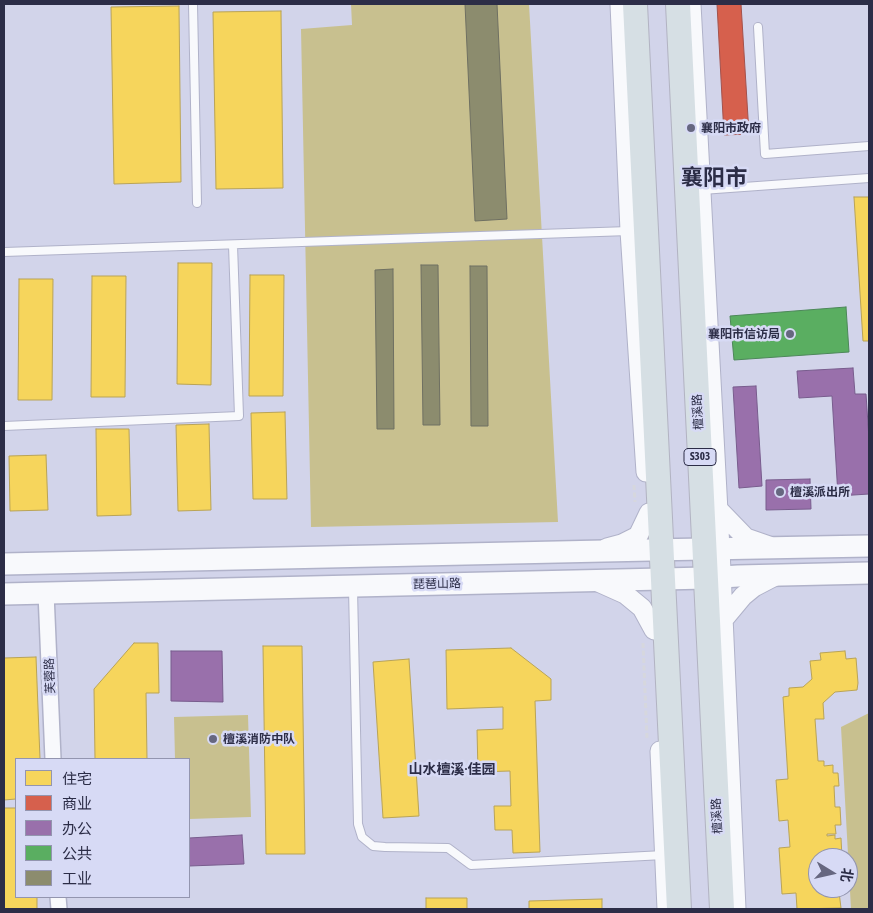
<!DOCTYPE html>
<meta charset="utf-8">
<style>
body{margin:0}
#map{position:relative;width:873px;height:913px;overflow:hidden;background:#d2d4ea;font-family:"Asap Condensed","Noto Sans SC",sans-serif}
canvas{display:block}
.frame{position:absolute;inset:0;border:5px solid #2c2d47;pointer-events:none}
.legend{position:absolute;left:15px;top:758px;width:175px;height:140px;box-sizing:border-box;background:#d7daf5;border:1px solid #9395af;margin:0;padding:6px 9px;list-style:none;font-size:15px;color:#2c2d47}
.legend li{display:flex;align-items:center;gap:10px;height:25px}
.legend b{width:25px;border:1px solid #9395af}
.north{position:absolute;left:808px;top:848px;width:50px;height:50px;box-sizing:border-box;background:#d7daf5;border:1px solid #9395af;border-radius:50%;rotate:99deg;font-size:14px;font-weight:700;line-height:20px;text-align:center;color:#2c2d47}
.north::after{content:'';display:block;margin:auto;width:18px;height:22px;background:#666780;clip-path:polygon(50% 0,100% 100%,50% 72%,0 100%)}
</style>
<div id="map">
<canvas width="873" height="913"></canvas>
<div class="frame"></div>
<ul class="legend">
<li><b style="height:14px;background:#f6d55c"></b>住宅</li>
<li><b style="height:14px;background:#d6604d"></b>商业</li>
<li><b style="height:14px;background:#9970ab"></b>办公</li>
<li><b style="height:14px;background:#5aae61"></b>公共</li>
<li><b style="height:14px;background:#8c8c6e"></b>工业</li>
</ul>
<div class="north">北</div>
</div>
<script>
const ctx = document.querySelector('canvas').getContext('2d');
ctx.lineJoin = 'round';
function fill(path, color) { ctx.fillStyle = color; ctx.fill(path, 'evenodd'); }
const shape = rows => new Path2D(rows.map(r => 'M' + r).join(''));
function trace(path, color, width, dash) { ctx.strokeStyle = color; ctx.lineWidth = width; ctx.lineCap = dash ? 'butt' : 'round'; ctx.setLineDash(dash || []); ctx.stroke(path); }
function drawText(font, color, halo, rows, align = 'center') {
  ctx.font = font + ' "Asap Condensed","Noto Sans SC",sans-serif'; ctx.lineWidth = 5; ctx.setLineDash([]); ctx.textBaseline = 'middle'; ctx.strokeStyle = halo; ctx.fillStyle = color; for (const [text, x, y, turn = 0] of rows) {
    ctx.save(); ctx.translate(x, y); ctx.rotate((+turn || 0) * Math.PI / 180); ctx.textAlign = isNaN(turn) ? turn : align; if (halo) ctx.strokeText(text, 0, 0); ctx.fillText(text, 0, 0); ctx.restore();
  }
}
fill(shape([
 [351,4,529,4,558,522,311,527,301,29,352,25],
 [869,713,869,909,851,909,841,727],
 [248,715,251,817,189,819,189,759,175,759,174,717]
]), '#c8c08f');
const homes = shape([
 [179,6,181,182,114,184,111,7,179,6],
 [281,11,283,188,216,189,213,12,281,11],
 [854,197,869,197,869,341,863,341,854,197],
 [178,263,212,263,211,385,177,384,178,263],
 [250,275,284,275,283,396,249,396,250,275],
 [92,276,126,276,125,397,91,397,92,276],
 [19,279,53,279,52,400,18,400,19,279],
 [285,412,287,499,253,499,251,413,285,412],
 [209,424,211,510,178,511,176,425,209,424],
 [96,429,129,429,131,515,97,516,96,429],
 [46,455,48,510,10,511,9,456,46,455],
 [134,643,158,643,159,693,146,693,147,759,95,759,94,689,134,643],
 [263,646,302,646,305,854,266,854,263,646],
 [511,648,551,679,551,700,535,701,540,852,513,853,512,830,495,830,494,806,511,806,510,771,478,772,477,730,503,729,503,707,447,709,446,650,511,648],
 [845,651,846,659,856,658,858,683,857,690,835,692,823,703,824,719,815,719,818,761,824,761,824,766,833,765,833,773,838,773,839,786,834,786,835,807,840,807,841,825,835,825,836,834,827,834,827,836,835,835,835,839,841,838,842,858,818,858,818,888,844,888,844,892,839,892,841,908,797,909,796,893,782,894,779,848,790,847,788,820,779,821,776,780,788,779,783,697,789,696,789,688,803,687,812,679,810,661,821,660,820,653,845,651],
 [36,657,40,759,16,759,16,799,4,800,4,658,36,657],
 [409,659,419,816,383,818,373,662,409,659],
 [4,808,16,808,16,897,37,897,37,909,4,909,4,808],
 [426,898,467,898,467,909,426,909,426,898],
 [602,899,602,909,529,909,529,901,602,899]
]);
fill(homes, '#f6d55c');
trace(homes, '#b9a356', 1);
const shops = shape([
 [717,4,741,4,749,134,724,135,717,4]
]);
fill(shops, '#d6604d');
trace(shops, '#a3514b', 1);
const offices = shape([
 [853,368,855,394,866,394,869,439,869,494,838,496,832,396,799,398,797,371,853,368],
 [756,386,762,486,739,488,733,387,756,386],
 [810,479,811,509,766,510,766,480,810,479],
 [171,651,222,651,223,702,171,701,171,651],
 [242,835,244,864,189,866,189,838,242,835]
]);
fill(offices, '#9970ab');
trace(offices, '#785c8d', 1);
const public = shape([
 [846,307,849,352,734,360,730,316,846,307]
]);
fill(public, '#5aae61');
trace(public, '#4c8759', 1);
const industry = shape([
 [465,4,497,4,507,219,475,221,465,4],
 [421,265,438,265,440,425,423,425,421,265],
 [470,266,487,266,488,426,471,426,470,266],
 [393,269,394,429,377,429,375,270,393,269]
]);
fill(industry, '#8c8c6e');
trace(industry, '#6f7062', 1);
const service = shape([
 [193,4,197,203],
 [758,27,765,154,869,146],
 [702,190,869,178],
 [4,252,629,231],
 [4,426,239,416,233,245],
 [353,588,358,824,362,837,373,846,385,847,448,848,471,865,664,855]
]);
const minor = shape([
 [46,593,53,759],
 [58,897,59,909]
]);
const tertiary = shape([
 [620,4,630,231,646,472],
 [691,4,720,549,736,909],
 [717,508,746,538,769,546],
 [607,548,622,544,638,536,649,513],
 [596,581,625,594,642,608,654,630],
 [723,620,743,596,754,587,777,575],
 [660,751,667,909]
]);
const secondary = shape([
 [4,564,650,550,869,546],
 [4,594,706,578,738,576,869,573]
]);
const primary = shape([
 [635,4,679,909],
 [678,4,722,909]
]);
trace(service, '#b0b2c9', 10);
trace(minor, '#b0b2c9', 18);
trace(tertiary, '#b0b2c9', 21);
trace(secondary, '#b0b2c9', 24);
trace(primary, '#b2b3c2', 26);
trace(shape([
 [634,485,635,502],
 [643,643,647,739]
]), '#d6d7de', 3, [5, 2.5]);
trace(service, '#f8f9fc', 8);
trace(minor, '#f8f9fc', 15);
trace(tertiary, '#f8f9fc', 19);
trace(secondary, '#f8f9fc', 21);
trace(primary, '#d6dfe4', 24);
for (const [x, y, r, color] of [
 [691,128,5,"#666780"],
 [790,334,5,"#666780"],
 [780,492,5,"#666780"],
 [213,739,5,"#666780"]
]) { const dot = new Path2D(); dot.arc(x, y, r, 0, 2 * Math.PI); ctx.fillStyle = color; ctx.fill(dot); trace(dot, '#d7daf5', 2); }
for (const [x, y, w] of [
 [700,457,32]
]) { const box = new Path2D(); box.roundRect(x - w / 2, y - 8.5, w, 17, 4); ctx.fillStyle = '#d7daf5'; ctx.fill(box); trace(box, '#2c2d47', 1); }
drawText('bold 11px', '#2c2d47', null, [
 ["S303",700,457]
]);
drawText('bold 12px', '#2c2d47', '#d7daf5', [
 ["襄阳市政府",701,128],
 ["襄阳市信访局",780,334,"right"],
 ["檀溪派出所",790,492],
 ["檀溪消防中队",223,739]
], 'left');
drawText('12px', '#2c2d47', '#d7daf5', [
 ["檀溪路",698,412,-93],
 ["琵琶山路",437,584,-1],
 ["芙蓉路",50,676,-92],
 ["檀溪路",717,816,-93]
]);
drawText('bold 14px', '#2c2d47', '#d7daf5', [
 ["山水檀溪·佳园",452,770]
]);
drawText('bold 22px', '#2c2d47', '#d7daf5', [
 ["襄阳市",714,178]
]);
</script>
